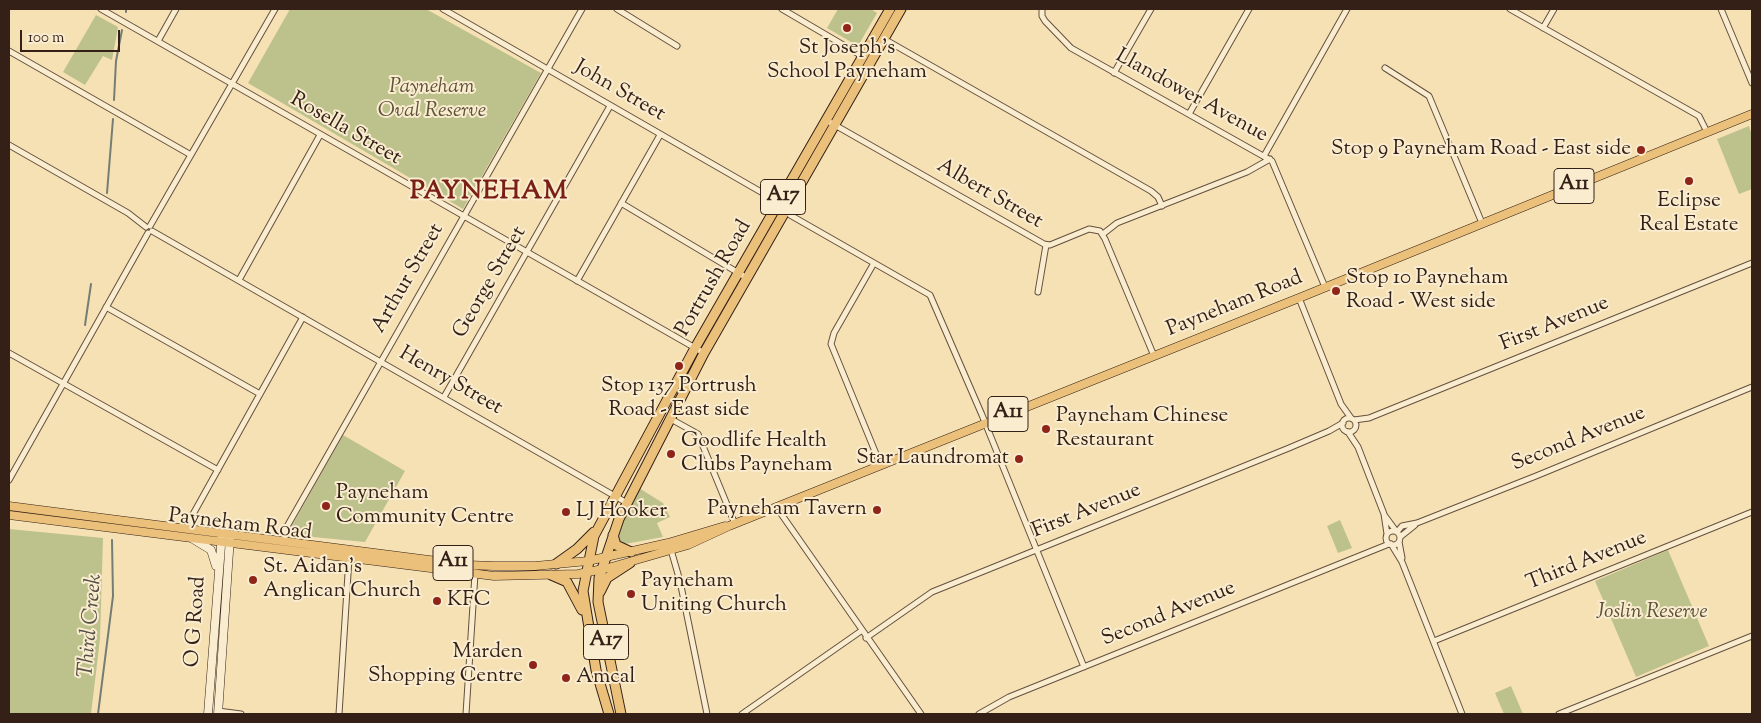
<!DOCTYPE html>
<style>
body{margin:0}
#map{position:relative;width:1761px;height:723px;overflow:hidden;background:#f6e1b5;font-family:"Sorts Mill Goudy",serif}
canvas{display:block}
.frame{position:absolute;inset:0;border:10px solid #342017;pointer-events:none}
.scale{position:absolute;left:20px;top:30px;width:100px;height:22px;box-sizing:border-box;border:2px solid #342017;border-top:0;padding-left:6px;font-size:15px;line-height:18px;white-space:nowrap;color:#342017;-webkit-text-stroke:4px #f9eccf;paint-order:stroke}
</style>
<div id="map">
<canvas width="1761" height="723"></canvas>
<div class="frame"></div>
<div class="scale">100 m</div>
</div>
<script>
const ctx = document.querySelector('canvas').getContext('2d');
ctx.lineJoin = 'round';
function fill(path, color) { ctx.fillStyle = color; ctx.fill(path, 'evenodd'); }
const shape = rows => new Path2D(rows.map(r => 'M' + r).join(''));
function trace(path, color, width, dash) { ctx.strokeStyle = color; ctx.lineWidth = width; ctx.lineCap = dash ? 'butt' : 'round'; ctx.setLineDash(dash || []); ctx.stroke(path); }
function drawText(font, color, halo, rows, align = 'center') {
  ctx.font = font + ' "Sorts Mill Goudy",serif'; ctx.lineWidth = 4; ctx.setLineDash([]); ctx.textBaseline = 'middle'; ctx.strokeStyle = halo; ctx.fillStyle = color; for (const [text, x, y, turn = 0] of rows) {
    ctx.save(); ctx.translate(x, y); ctx.rotate((+turn || 0) * Math.PI / 180); ctx.textAlign = isNaN(turn) ? turn : align; if (halo) ctx.strokeText(text, 0, 0); ctx.fillText(text, 0, 0); ctx.restore();
  }
}
fill(shape([
 [290,9,426,9,541,73,463,209,248,83],
 [838,9,871,9,877,13,858,46,827,28],
 [96,15,118,27,112,60,103,56,85,85,63,72],
 [1749,126,1752,135,1752,189,1739,194,1717,139],
 [343,435,405,471,365,542,292,535,290,529],
 [639,488,663,503,670,517,657,523,663,537,625,544,618,541,617,536],
 [1340,520,1352,548,1338,553,1327,526],
 [9,529,103,538,100,639,91,714,9,714],
 [1668,550,1709,646,1636,677,1595,581],
 [1511,686,1523,714,1504,714,1495,693]
]), '#bdc28d');
trace(shape([
 [126,12,126,9],
 [114,100,116,61,122,30],
 [107,193,113,119],
 [85,325,91,284],
 [98,714,113,596,112,540]
]), '#747e75', 2);
const street = shape([
 [101,9,704,353],
 [443,9,775,200,790,215,930,295,982,415,1084,667],
 [617,9,677,46],
 [782,9,862,56],
 [1042,9,1042,16,1045,21,1071,48,1272,161,1325,287],
 [1510,9,1699,116,1707,132],
 [1721,9,1752,83],
 [1543,28,1554,9],
 [884,39,1151,191,1158,197,1162,206],
 [158,41,176,9],
 [9,51,191,155],
 [1385,68,1429,96,1482,223],
 [1114,73,1151,9],
 [1189,114,1249,9],
 [826,120,1044,244,1050,245,1089,229,1100,231,1105,239,1154,356],
 [9,145,128,213,146,227],
 [1264,156,1347,9],
 [621,203,747,278],
 [150,226,275,9],
 [152,231,627,503],
 [1103,234,1117,223,1247,172,1270,159],
 [874,263,834,333,831,344,881,466],
 [239,280,320,135],
 [577,281,660,135],
 [1038,292,1046,245],
 [1299,298,1341,404,1351,418],
 [106,307,260,394],
 [9,353,218,470],
 [444,397,610,106],
 [669,418,698,434,735,524],
 '1342 425a7 7 0 1 1 14 0a7 7 0 1 1-14 0Z',
 [1354,420,1369,418,1752,263],
 [1348,432,1358,447,1384,514,1387,534],
 [9,480,148,233],
 [777,508,921,714],
 [1385,516,1396,531],
 [190,528,192,516,303,317],
 '1386 538a7 7 0 1 1 14 0a7 7 0 1 1-14 0Z',
 [1397,532,1402,526,1417,523,1536,476,1752,387],
 [1400,537,1415,525],
 [285,541,285,530,582,9],
 [1399,542,1402,558],
 [1391,544,1402,562,1462,714],
 [671,550,680,581,707,714],
 [866,638,932,592,1289,448,1329,431,1343,423],
 [1434,641,1752,512],
 [218,711,241,714],
 [339,714,349,558],
 [466,714,475,574],
 [742,714,861,631],
 [979,714,1009,697,1389,544],
 [1559,714,1752,636]
]);
const secondary = shape([
 [193,539,211,550,216,566],
 [208,714,222,533],
 [218,714,230,537]
]);
const primary = shape([
 [9,506,468,565,494,566,535,566,588,561,668,543,725,526],
 [9,515,494,576,578,574,608,568,688,545,729,526,1299,298,1752,114]
]);
const highway = shape([
 [613,535,616,545,631,552],
 [556,564,577,549,594,532],
 [551,575,567,582,582,610],
 [600,592,607,578,630,563],
 [609,714,596,670,583,591,594,536,695,348,890,9],
 [621,714,598,602,599,578,619,519,704,353,901,9]
]);
trace(street, '#64503e', 7);
trace(secondary, '#342017', 9);
trace(primary, '#342017', 9);
trace(highway, '#342017', 11);
trace(street, '#f9eccf', 5);
trace(secondary, '#f9eccf', 8);
trace(primary, '#ebc07a', 8);
trace(highway, '#ebc07a', 9);
for (const [x, y, r, color] of [
 [847,28,5,"#8f2418"],
 [1641,150,5,"#8f2418"],
 [1689,181,5,"#8f2418"],
 [1336,291,5,"#8f2418"],
 [679,366,5,"#8f2418"],
 [1046,429,5,"#8f2418"],
 [671,454,5,"#8f2418"],
 [1019,459,5,"#8f2418"],
 [326,506,5,"#8f2418"],
 [877,510,5,"#8f2418"],
 [566,512,5,"#8f2418"],
 [253,580,5,"#8f2418"],
 [631,594,5,"#8f2418"],
 [437,601,5,"#8f2418"],
 [533,665,5,"#8f2418"],
 [566,678,5,"#8f2418"]
]) { const dot = new Path2D(); dot.arc(x, y, r, 0, 2 * Math.PI); ctx.fillStyle = color; ctx.fill(dot); trace(dot, '#f9eccf', 2); }
for (const [x, y, w] of [
 [1574,186,40],
 [783,197,45],
 [1008,414,40],
 [453,563,40],
 [606,642,45]
]) { const box = new Path2D(); box.roundRect(x - w / 2, y - 17.5, w, 35, 4); ctx.fillStyle = '#f9eccf'; ctx.fill(box); trace(box, '#342017', 1); }
drawText('bold 20px', '#342017', null, [
 ["A11",1574,186],
 ["A17",783,197],
 ["A11",1008,414],
 ["A11",453,563],
 ["A17",606,642]
]);
drawText('21px', '#342017', '#f9eccf', [
 ["St Joseph's",847,49,"center"],
 ["School Payneham",847,73,"center"],
 ["Stop 9 Payneham Road - East side",1631,150,"right"],
 ["Eclipse",1689,202,"center"],
 ["Real Estate",1689,226,"center"],
 ["Stop 10 Payneham",1346,279],
 ["Road - West side",1346,303],
 ["Stop 137 Portrush",679,387,"center"],
 ["Road - East side",679,411,"center"],
 ["Payneham Chinese",1056,417],
 ["Restaurant",1056,441],
 ["Goodlife Health",681,442],
 ["Clubs Payneham",681,466],
 ["Star Laundromat",1009,459,"right"],
 ["Payneham",336,494],
 ["Community Centre",336,518],
 ["Payneham Tavern",867,510,"right"],
 ["LJ Hooker",576,512],
 ["St. Aidan's",263,568],
 ["Anglican Church",263,592],
 ["Payneham",641,582],
 ["Uniting Church",641,606],
 ["KFC",447,601],
 ["Marden",523,653,"right"],
 ["Shopping Centre",523,677,"right"],
 ["Amcal",576,678]
], 'left');
drawText('italic 21px', '#5d513a', '#f9eccf', [
 ["Payneham",432,88],
 ["Oval Reserve",432,112],
 ["Joslin Reserve",1652,613]
]);
drawText('21px', '#342017', '#f9eccf', [
 ["John Street",619,92,30],
 ["Llandower Avenue",1191,97,29],
 ["Rosella Street",345,130,30],
 ["Albert Street",989,195,30],
 ["Arthur Street",409,279,-60],
 ["Portrush Road",715,279,-60],
 ["George Street",491,283,-60],
 ["Payneham Road",1235,305,-22],
 ["First Avenue",1555,325,-22],
 ["Henry Street",450,382,30],
 ["Second Avenue",1579,440,-22],
 ["First Avenue",1087,512,-22],
 ["Payneham Road",240,526,7],
 ["Third Avenue",1587,562,-22],
 ["Second Avenue",1169,615,-22],
 ["O G Road",197,622,-86]
]);
drawText('italic 22px', '#544f46', '#f9eccf', [
 ["Third Creek",92,626,-85]
]);
ctx.letterSpacing = '1px';
drawText('bold 26px', '#7a1f14', '#f9eccf', [
 ["PAYNEHAM",489,194]
]);
ctx.letterSpacing = '0px';
</script>
